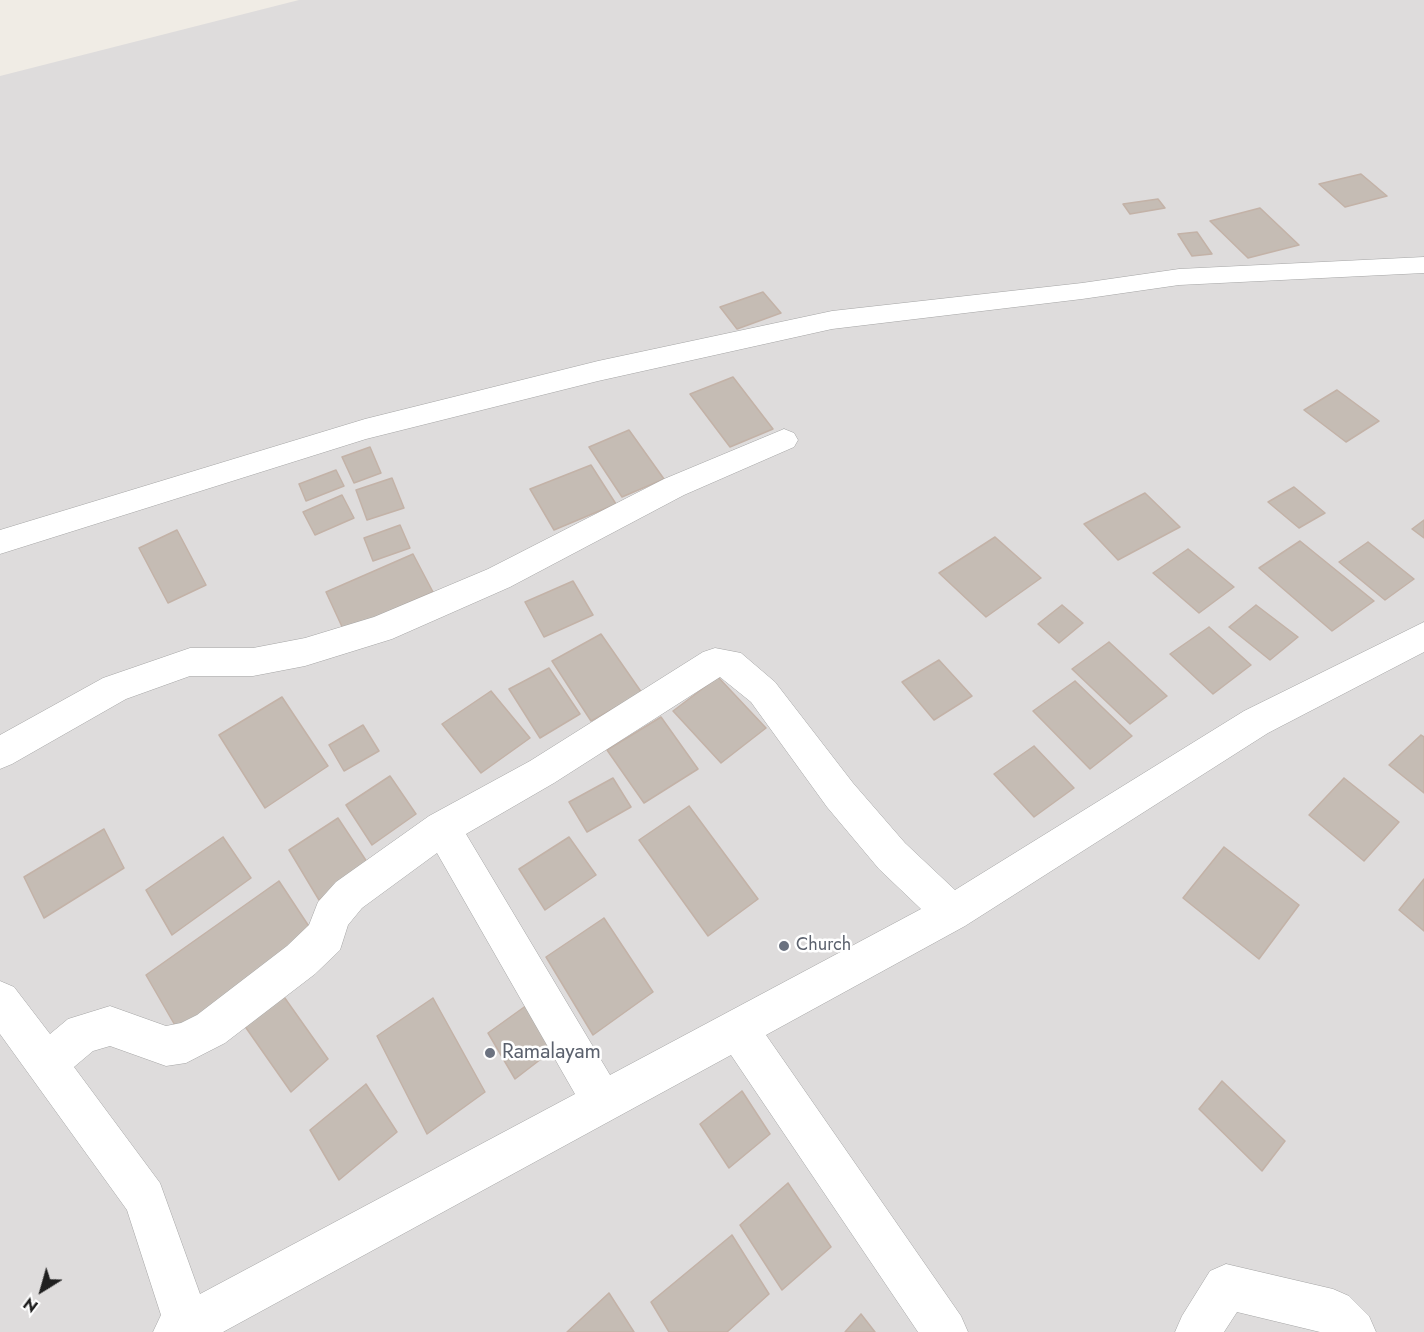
<!DOCTYPE html>
<style>
body{margin:0}
#map{position:relative;width:1424px;height:1332px;overflow:hidden;background:#f0ece5;font-family:Jost,sans-serif}
canvas{display:block}
.north{position:absolute;left:12px;top:1260px;width:60px;height:60px;-webkit-text-stroke:4px #fff;paint-order:stroke;rotate:217deg;font-size:16px;font-weight:700;line-height:24px;text-align:center;color:#1f1f1f}
.north::after{content:'';display:block;margin:auto;width:21px;height:27px;background:#1f1f1f;clip-path:polygon(50% 0,100% 100%,50% 72%,0 100%)}
</style>
<div id="map">
<canvas width="1424" height="1332"></canvas>
<div class="north">N</div>
</div>
<script>
const ctx = document.querySelector('canvas').getContext('2d');
ctx.lineJoin = 'round';
function fill(path, color) { ctx.fillStyle = color; ctx.fill(path, 'evenodd'); }
const shape = rows => new Path2D(rows.map(r => 'M' + r).join(''));
function trace(path, color, width, dash) { ctx.strokeStyle = color; ctx.lineWidth = width; ctx.lineCap = dash ? 'butt' : 'round'; ctx.setLineDash(dash || []); ctx.stroke(path); }
function drawText(font, color, halo, rows, align = 'center') {
  ctx.font = font + ' Jost,sans-serif'; ctx.lineWidth = 5; ctx.setLineDash([]); ctx.textBaseline = 'middle'; ctx.strokeStyle = halo; ctx.fillStyle = color; for (const [text, x, y, turn = 0] of rows) {
    ctx.save(); ctx.translate(x, y); ctx.rotate((+turn || 0) * Math.PI / 180); ctx.textAlign = isNaN(turn) ? turn : align; if (halo) ctx.strokeText(text, 0, 0); ctx.fillText(text, 0, 0); ctx.restore();
  }
}
fill(shape([
 [299,0,1424,0,1424,1332,0,1332,0,76]
]), '#dedcdc');
const building = shape([
 [1361,174,1387,196,1345,207,1319,184,1361,174],
 [1158,199,1165,208,1130,214,1123,204,1158,199],
 [1260,208,1299,245,1248,258,1210,221,1260,208],
 [1197,232,1212,254,1192,256,1178,234,1197,232],
 [763,292,781,313,737,329,720,307,763,292],
 [733,377,773,429,730,447,690,394,733,377],
 [1337,390,1379,421,1346,442,1304,410,1337,390],
 [629,430,664,479,622,497,589,447,629,430],
 [370,447,381,473,354,483,342,457,370,447],
 [591,465,616,504,554,530,530,489,591,465],
 [336,470,344,486,306,501,299,484,336,470],
 [392,478,404,508,367,520,356,490,392,478],
 [1294,487,1325,513,1299,528,1268,502,1294,487],
 [1145,493,1180,527,1118,560,1084,524,1145,493],
 [342,495,354,518,315,535,303,512,342,495],
 [1424,520,1424,538,1412,529,1424,520],
 [400,525,410,548,373,561,364,538,400,525],
 [177,530,206,585,168,603,139,548,177,530],
 [995,537,1041,578,986,617,939,573,995,537],
 [1300,541,1374,601,1332,631,1259,568,1300,541],
 [1368,542,1414,579,1385,600,1339,562,1368,542],
 [1188,549,1234,587,1199,613,1153,573,1188,549],
 [413,554,433,592,344,631,326,592,413,554],
 [573,581,593,615,544,637,525,602,573,581],
 [1062,605,1083,623,1059,643,1038,624,1062,605],
 [1256,605,1298,637,1270,660,1229,627,1256,605],
 [1209,627,1251,665,1213,694,1170,654,1209,627],
 [601,634,642,693,591,721,552,661,601,634],
 [1109,642,1167,696,1130,724,1072,669,1109,642],
 [939,660,972,696,934,720,902,682,939,660],
 [549,668,580,714,540,738,509,689,549,668],
 [718,677,766,728,721,763,673,711,718,677],
 [1075,681,1132,736,1090,769,1033,711,1075,681],
 [491,691,530,738,481,773,442,724,491,691],
 [282,697,328,766,265,808,219,735,282,697],
 [661,717,698,769,644,803,607,750,661,717],
 [363,725,379,751,344,771,329,745,363,725],
 [1421,735,1424,737,1424,793,1389,765,1421,735],
 [1034,746,1074,788,1034,817,994,774,1034,746],
 [390,776,416,814,372,845,346,805,390,776],
 [613,778,631,807,587,832,569,802,613,778],
 [1344,778,1399,822,1364,861,1309,815,1344,778],
 [689,806,758,899,708,936,639,840,689,806],
 [338,818,369,865,319,900,289,850,338,818],
 [104,829,124,868,44,918,24,877,104,829],
 [223,837,251,878,172,935,146,890,223,837],
 [569,837,596,875,545,910,519,869,569,837],
 [1224,847,1299,905,1259,959,1183,898,1224,847],
 [1424,879,1424,931,1399,910,1424,879],
 [279,881,314,934,180,1034,146,975,279,881],
 [604,918,653,992,593,1035,546,957,604,918],
 [282,994,328,1059,291,1092,244,1025,282,994],
 [433,998,485,1092,427,1134,377,1036,433,998],
 [527,1005,554,1049,515,1079,488,1033,527,1005],
 [1222,1081,1285,1141,1262,1171,1199,1109,1222,1081],
 [366,1084,397,1132,339,1180,310,1130,366,1084],
 [742,1091,770,1134,729,1168,700,1124,742,1091],
 [788,1183,831,1247,782,1290,740,1225,788,1183],
 [732,1235,769,1294,727,1332,669,1332,651,1302,732,1235],
 [609,1293,634,1332,567,1332,609,1293],
 [861,1314,875,1332,845,1332,861,1314]
]);
fill(building, '#c5bcb4');
trace(building, '#c3b2a7', 1.5);
const minor = shape([
 [1424,257,1424,273,1179,285,1082,299,832,329,598,381,366,439,0,554,0,530,365,419,598,361,832,311,1082,283,1179,269,1424,257],
 [784,429,794,433,798,440,794,447,684,495,510,587,392,639,305,666,253,676,190,676,126,699,12,764,0,769,0,735,103,678,190,648,253,648,305,638,374,617,488,569,664,479,784,429],
 [1424,622,1424,652,1268,733,965,926,766,1035,961,1316,968,1332,918,1332,731,1055,223,1332,153,1332,161,1315,127,1210,0,1034,0,981,14,987,50,1034,68,1019,110,1006,166,1026,181,1023,197,1015,287,946,309,925,318,902,336,882,429,816,530,761,703,652,715,648,741,653,775,682,853,783,905,843,955,890,1244,711,1424,622],
 [720,677,751,702,827,807,879,869,921,909,610,1075,466,834,554,783,720,677],
 [437,853,575,1094,200,1294,160,1183,74,1067,93,1051,110,1046,166,1066,186,1063,225,1043,315,974,340,950,348,925,362,908,437,853],
 [1226,1264,1333,1289,1349,1296,1369,1316,1376,1332,1320,1332,1237,1312,1224,1332,1175,1332,1182,1316,1210,1271,1226,1264]
]);
trace(minor, '#a6a6a6', 1);
fill(minor, '#fff');
for (const [x, y, r, color] of [
 [784,946,6,"#6b7280"],
 [490,1053,6,"#6b7280"]
]) { const dot = new Path2D(); dot.arc(x, y, r, 0, 2 * Math.PI); ctx.fillStyle = color; ctx.fill(dot); trace(dot, '#fff', 2); }
drawText('18px', '#5b616d', '#fff', [
 ["Church",796,946]
], 'left');
drawText('21px', '#5b616d', '#fff', [
 ["Ramalayam",502,1053]
], 'left');
</script>
